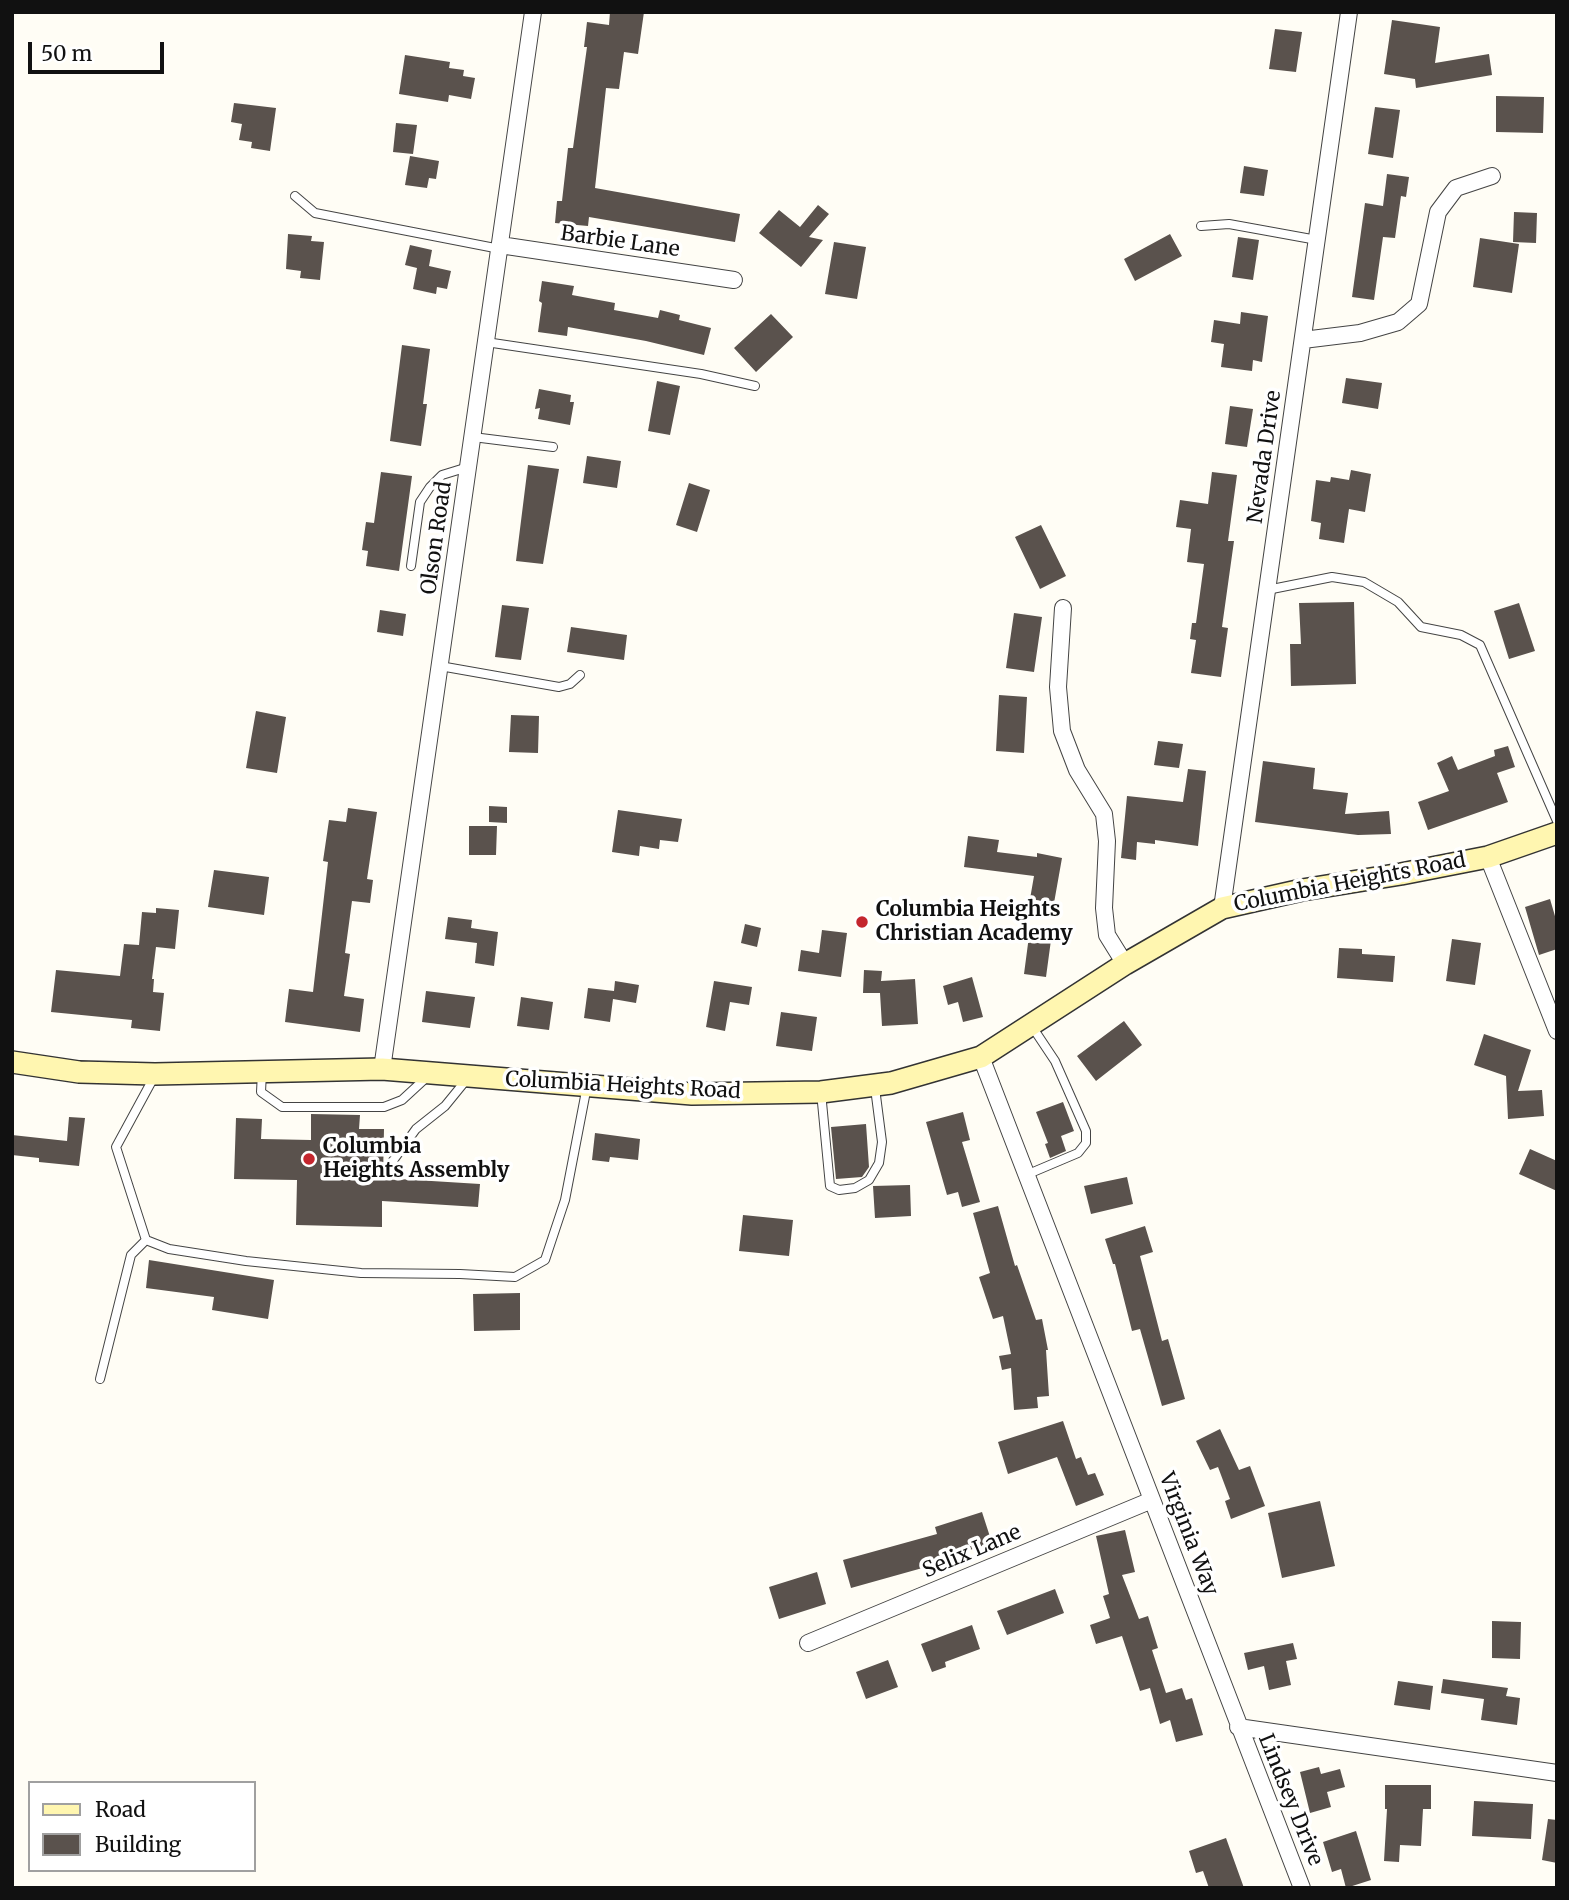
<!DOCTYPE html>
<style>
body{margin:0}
#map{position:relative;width:1569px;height:1900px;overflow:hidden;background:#fffdf5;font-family:Merriweather,serif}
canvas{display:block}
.frame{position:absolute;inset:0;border:14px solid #111;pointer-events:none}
.legend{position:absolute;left:28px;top:1781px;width:228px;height:91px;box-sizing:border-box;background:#fff;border:2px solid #a0a0a0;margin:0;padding:9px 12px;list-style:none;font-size:21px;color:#111}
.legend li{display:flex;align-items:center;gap:14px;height:35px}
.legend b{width:35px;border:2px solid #a0a0a0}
.scale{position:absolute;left:28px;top:42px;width:136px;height:32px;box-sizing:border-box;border:4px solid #111;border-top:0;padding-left:9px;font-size:21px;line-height:24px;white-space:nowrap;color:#111;-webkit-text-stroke:5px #fff;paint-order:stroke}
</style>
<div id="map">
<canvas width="1569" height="1900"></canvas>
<div class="frame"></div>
<ul class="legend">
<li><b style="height:9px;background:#fff6b0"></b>Road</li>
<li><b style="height:19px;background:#5a524d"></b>Building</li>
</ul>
<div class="scale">50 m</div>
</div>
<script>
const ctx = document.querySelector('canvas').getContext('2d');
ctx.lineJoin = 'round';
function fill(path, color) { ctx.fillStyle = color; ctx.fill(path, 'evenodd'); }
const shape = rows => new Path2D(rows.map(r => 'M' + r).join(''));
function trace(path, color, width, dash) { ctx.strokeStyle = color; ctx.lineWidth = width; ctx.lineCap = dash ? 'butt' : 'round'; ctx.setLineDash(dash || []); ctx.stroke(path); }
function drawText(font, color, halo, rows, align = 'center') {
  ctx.font = font + ' Merriweather,serif'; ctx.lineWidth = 7; ctx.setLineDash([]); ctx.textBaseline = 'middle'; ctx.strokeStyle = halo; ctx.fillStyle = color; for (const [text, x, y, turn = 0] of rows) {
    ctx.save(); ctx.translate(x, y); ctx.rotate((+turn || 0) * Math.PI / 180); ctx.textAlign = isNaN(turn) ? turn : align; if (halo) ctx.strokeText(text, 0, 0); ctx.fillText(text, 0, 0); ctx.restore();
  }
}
fill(shape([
 [610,12,644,12,638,54,624,52,619,89,606,88,595,188,740,214,735,242,589,217,588,226,555,223,557,201,562,201,568,148,573,148,587,47,584,47,587,22,609,25],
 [1392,20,1440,27,1435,63,1489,54,1492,75,1416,88,1415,79,1384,74],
 [1275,29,1302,32,1296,72,1269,69],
 [405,55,450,62,449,68,464,70,463,76,475,78,471,99,449,95,448,102,399,94],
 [1496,96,1544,97,1543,133,1496,132],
 [234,103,276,108,270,151,251,148,252,142,239,140,242,124,231,122],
 [1375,107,1400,110,1393,158,1368,154],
 [396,123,417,125,413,154,393,152],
 [410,156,439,161,436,179,429,178,427,188,405,185],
 [1244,166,1268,170,1264,196,1240,193],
 [1387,174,1409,177,1406,197,1401,196,1395,238,1383,237,1374,300,1352,297,1365,203,1383,206],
 [818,205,829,214,809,237,823,240,801,267,759,233,779,210,800,227],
 [1514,212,1537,213,1536,243,1513,242],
 [288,234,312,236,311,241,324,242,320,280,300,278,301,271,286,269],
 [1170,234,1182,256,1135,281,1124,259],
 [1238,237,1259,240,1253,280,1232,277],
 [1480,238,1519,244,1512,293,1473,287],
 [834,242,866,247,857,299,825,294],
 [410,245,432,250,429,266,451,271,447,289,437,287,436,294,413,289,417,268,405,265],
 [542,281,574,286,572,295,615,303,614,310,658,318,660,310,680,315,679,320,711,328,704,355,646,341,568,327,567,336,538,332,542,303,539,301],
 [1241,312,1268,316,1262,362,1253,360,1252,371,1221,367,1224,344,1211,342,1214,320,1240,324],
 [771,314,793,337,756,372,734,348],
 [402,345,430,349,423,404,427,404,421,446,390,441],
 [1346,378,1382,383,1378,409,1342,403],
 [657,381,680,386,670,435,648,431],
 [539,389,571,395,570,402,574,402,570,425,538,419,540,408,535,409],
 [1230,406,1253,409,1247,447,1225,444],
 [587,456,621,461,617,488,583,483],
 [528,465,559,469,543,564,516,561],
 [1351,470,1371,474,1365,512,1349,509,1344,543,1319,539,1321,523,1311,521,1316,480,1330,482,1331,477,1349,480],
 [381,472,412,476,399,571,366,566,368,551,362,550,366,522,374,523],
 [1212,472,1237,475,1228,541,1234,541,1222,627,1228,628,1221,677,1191,673,1196,640,1190,639,1192,623,1196,623,1204,564,1187,562,1191,529,1176,527,1180,500,1208,504],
 [689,483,710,490,697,532,676,525],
 [1041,525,1066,576,1040,589,1015,537],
 [1354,602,1356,684,1291,686,1290,644,1301,644,1299,603],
 [1519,603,1535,651,1509,659,1494,611],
 [502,605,529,608,521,660,495,657],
 [380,610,406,614,403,636,377,632],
 [1014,613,1042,617,1034,672,1006,668],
 [571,627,627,635,624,660,567,652],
 [999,695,1027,697,1024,753,996,751],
 [256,711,286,717,277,773,246,768],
 [511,715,539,716,538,753,509,752],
 [1158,741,1183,744,1179,768,1154,765],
 [1508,746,1515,767,1497,773,1508,802,1428,830,1418,802,1449,791,1437,763,1452,756,1458,770,1495,756,1494,750],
 [1263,761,1315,768,1313,789,1348,793,1345,814,1389,811,1391,834,1358,835,1255,822],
 [1188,769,1206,771,1198,846,1155,840,1155,844,1137,842,1136,860,1121,858,1127,796,1183,802],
 [489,806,507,807,507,823,489,822],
 [348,808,377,812,367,879,373,880,370,903,352,901,345,953,350,954,344,996,364,999,360,1032,285,1022,289,989,313,992,328,862,323,861,329,820,346,822],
 [618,810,682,819,678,842,660,840,659,849,640,846,639,856,612,852],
 [469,826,497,826,496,855,469,855],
 [968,836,999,840,997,852,1037,857,1037,853,1062,858,1054,903,1030,899,1034,876,964,867],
 [214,870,269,877,264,915,208,907],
 [1550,899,1557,923,1557,949,1539,955,1525,907],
 [156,908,179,910,175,949,156,947,152,979,154,979,153,992,164,993,160,1031,131,1028,132,1020,51,1012,56,970,120,976,124,944,139,945,142,912,156,913],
 [448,917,472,920,471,928,498,932,494,966,475,963,477,943,445,939],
 [745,924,761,928,757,947,741,943],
 [822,930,847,933,841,977,798,971,801,950,819,953],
 [1029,936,1051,940,1046,977,1024,974],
 [1452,939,1481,943,1475,985,1446,981],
 [1339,948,1362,949,1362,954,1395,956,1393,982,1337,978],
 [864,970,882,971,881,981,915,979,918,1024,882,1026,880,993,863,993],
 [972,977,983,1017,963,1022,958,1002,948,1005,943,986],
 [615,981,639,985,636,1003,613,999,610,1022,584,1018,588,988,614,991],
 [714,981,752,987,749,1005,730,1002,725,1031,706,1027],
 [426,991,475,997,470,1028,422,1022],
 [521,997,553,1002,549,1030,517,1026],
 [781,1012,817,1017,812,1051,776,1046],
 [1124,1021,1142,1045,1096,1081,1077,1056],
 [1484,1034,1531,1050,1518,1091,1542,1090,1544,1116,1508,1119,1506,1076,1474,1065],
 [1063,1102,1074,1131,1061,1136,1066,1151,1050,1158,1045,1144,1048,1143,1036,1112],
 [963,1112,970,1140,962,1142,980,1202,962,1207,958,1192,947,1195,926,1122],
 [311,1114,360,1115,359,1129,384,1129,383,1178,480,1184,478,1207,382,1201,382,1227,296,1225,297,1180,234,1179,236,1118,262,1119,261,1139,311,1140],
 [69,1117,85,1118,79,1166,39,1162,39,1158,12,1155,12,1135,67,1141],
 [866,1124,869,1167,862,1177,836,1179,831,1127],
 [595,1133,640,1139,638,1160,610,1157,609,1162,592,1160],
 [1530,1149,1557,1161,1557,1191,1519,1174],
 [1127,1177,1133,1204,1091,1214,1084,1186],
 [910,1185,911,1216,875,1218,873,1186],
 [998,1206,1015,1266,1017,1265,1036,1320,1042,1319,1048,1350,1046,1350,1049,1396,1037,1397,1038,1408,1014,1410,1011,1368,1002,1370,999,1356,1011,1354,1003,1316,993,1319,979,1277,990,1273,973,1213],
 [743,1215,793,1220,789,1256,739,1251],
 [1145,1226,1153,1252,1140,1256,1162,1341,1168,1339,1185,1399,1162,1406,1140,1329,1132,1331,1115,1264,1113,1264,1105,1239],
 [149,1260,274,1280,268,1319,212,1310,214,1297,146,1288],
 [520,1293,520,1330,474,1331,473,1294],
 [1063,1421,1076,1459,1081,1457,1088,1475,1095,1473,1104,1495,1076,1506,1057,1457,1008,1474,998,1442],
 [1220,1429,1239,1470,1250,1466,1265,1506,1231,1519,1225,1501,1230,1499,1218,1467,1210,1470,1196,1441],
 [1320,1501,1335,1566,1282,1578,1268,1513],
 [982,1512,992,1543,925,1564,926,1567,851,1588,843,1560,937,1534,935,1527],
 [1125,1530,1135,1572,1122,1575,1139,1619,1148,1616,1158,1648,1152,1650,1166,1693,1182,1688,1186,1700,1192,1698,1203,1735,1176,1742,1170,1720,1160,1724,1150,1688,1140,1691,1122,1636,1096,1644,1090,1625,1110,1618,1103,1596,1109,1594,1096,1536],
 [817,1572,826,1604,779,1619,769,1587],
 [1055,1589,1064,1613,1007,1635,997,1611],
 [1492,1621,1521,1622,1520,1659,1492,1658],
 [972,1625,980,1649,945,1662,946,1667,932,1672,921,1644],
 [1293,1643,1297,1659,1286,1661,1291,1685,1269,1690,1264,1666,1248,1670,1244,1653],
 [888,1660,898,1687,866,1699,856,1672],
 [1443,1679,1508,1688,1506,1696,1520,1698,1517,1725,1481,1720,1484,1699,1441,1693],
 [1398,1681,1433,1686,1430,1710,1394,1705],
 [1319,1767,1321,1774,1340,1769,1345,1787,1327,1792,1331,1807,1310,1813,1300,1772],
 [1385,1785,1431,1785,1431,1809,1423,1809,1421,1846,1400,1845,1399,1862,1384,1861,1387,1809,1385,1809],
 [1474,1801,1533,1804,1531,1839,1472,1836],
 [1548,1819,1557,1820,1557,1863,1542,1860],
 [1356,1831,1371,1880,1346,1888,1341,1869,1332,1872,1323,1842],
 [1226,1838,1244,1888,1209,1888,1203,1871,1196,1873,1189,1851]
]), '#5a524d');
const lane = shape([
 [295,196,315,213,500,249],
 [1201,226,1229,224,1317,240],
 [486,342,701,374,755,386],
 [473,437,553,447],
 [411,566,420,502,430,487,442,475,468,467],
 [1267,590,1332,577,1364,582,1398,602,1421,627,1461,635,1480,645,1557,821],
 [440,666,559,687,570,684,580,675],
 [262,1072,261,1092,282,1107,384,1107,402,1100,427,1077],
 [154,1077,116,1147,146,1240,169,1249,246,1261,361,1273,460,1274,515,1277,545,1260,565,1200,587,1086],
 [821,1092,830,1186,839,1190,855,1188,869,1180,879,1163,882,1142,875,1088],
 [392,1162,416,1129,445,1106,467,1079],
 [1026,1175,1078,1153,1086,1143,1086,1131,1055,1061,1031,1025],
 [100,1379,131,1255,146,1240]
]);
const street = shape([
 [500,245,734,280],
 [1303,340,1360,333,1398,322,1419,304,1438,212,1456,188,1492,176],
 [1063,608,1058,687,1062,731,1077,770,1104,814,1107,841,1104,908,1107,935,1125,964],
 [1488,857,1557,1031],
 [1222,908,1349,12],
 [981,1057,1302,1888],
 [382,1069,533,12],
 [808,1643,1152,1500],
 [1238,1727,1557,1773]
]);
const secondary = shape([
 [12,1062,79,1072,155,1074,382,1069,692,1094,821,1092,891,1083,981,1057,1125,964,1222,908,1302,890,1401,874,1488,857,1557,833]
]);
trace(lane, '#444', 10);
trace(street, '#444', 18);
trace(secondary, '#333', 24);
trace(lane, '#fff', 8);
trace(street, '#fff', 16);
trace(secondary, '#fff6b0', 21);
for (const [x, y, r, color] of [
 [862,922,7,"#c4262e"],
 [309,1159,7,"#c4262e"]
]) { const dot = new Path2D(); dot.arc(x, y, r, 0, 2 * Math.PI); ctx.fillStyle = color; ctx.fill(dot); trace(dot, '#fff', 2.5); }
drawText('21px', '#111', '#fff', [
 ["Barbie Lane",620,242,8],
 ["Nevada Drive",1265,457,-82],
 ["Olson Road",437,538,-82],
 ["Columbia Heights Road",1350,883,-11],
 ["Columbia Heights Road",623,1086,3],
 ["Virginia Way",1188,1534,69],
 ["Selix Lane",972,1552,-23],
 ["Lindsey Drive",1290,1800,68]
]);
drawText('bold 21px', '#111', '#fff', [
 ["Columbia Heights",876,910],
 ["Christian Academy",876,934],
 ["Columbia",323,1147],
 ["Heights Assembly",323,1171]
], 'left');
</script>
